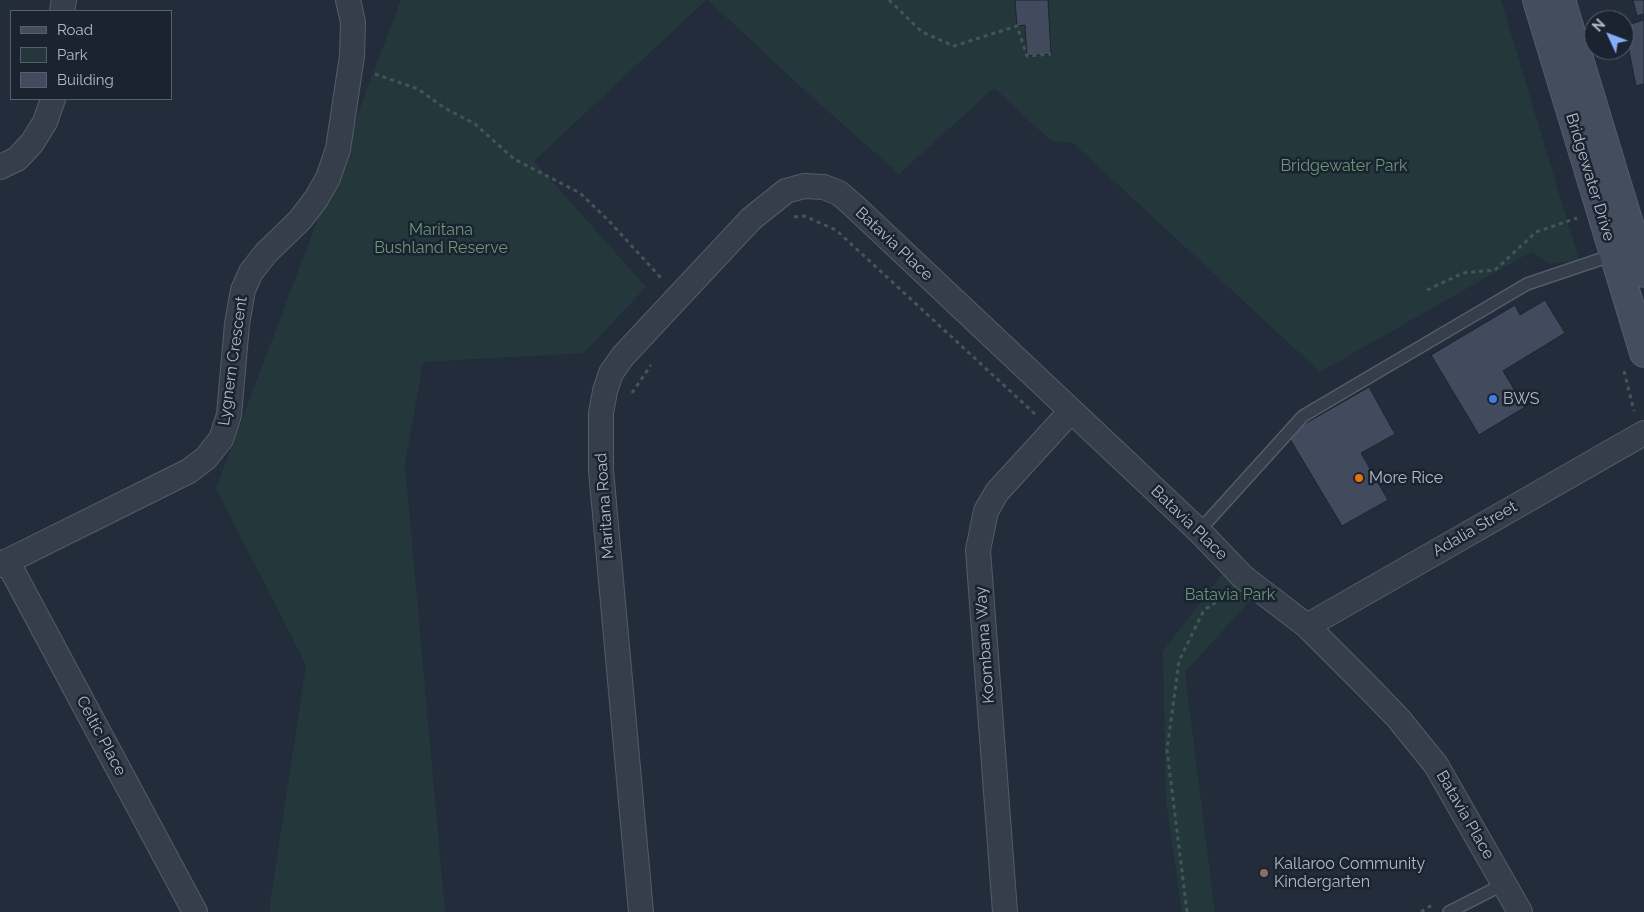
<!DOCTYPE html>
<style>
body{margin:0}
#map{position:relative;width:1644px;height:912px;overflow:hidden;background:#222c3b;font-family:Raleway,sans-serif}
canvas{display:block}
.legend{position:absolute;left:10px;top:10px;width:162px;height:90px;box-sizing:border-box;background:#1b2330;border:1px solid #575f6c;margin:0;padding:6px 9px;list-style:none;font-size:15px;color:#b1b9c7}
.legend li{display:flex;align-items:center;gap:10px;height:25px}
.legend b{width:25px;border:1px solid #575f6c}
.north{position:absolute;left:1584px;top:10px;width:50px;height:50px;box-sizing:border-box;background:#1b2330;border:1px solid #575f6c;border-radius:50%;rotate:313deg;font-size:14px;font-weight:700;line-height:20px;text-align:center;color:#b1b9c7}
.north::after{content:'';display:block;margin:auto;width:18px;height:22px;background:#86adf7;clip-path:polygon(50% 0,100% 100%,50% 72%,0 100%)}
</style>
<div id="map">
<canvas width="1644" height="912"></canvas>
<ul class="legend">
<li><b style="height:6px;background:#444d5e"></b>Road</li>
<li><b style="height:14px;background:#24383c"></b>Park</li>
<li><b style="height:14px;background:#414b5d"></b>Building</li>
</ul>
<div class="north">N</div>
</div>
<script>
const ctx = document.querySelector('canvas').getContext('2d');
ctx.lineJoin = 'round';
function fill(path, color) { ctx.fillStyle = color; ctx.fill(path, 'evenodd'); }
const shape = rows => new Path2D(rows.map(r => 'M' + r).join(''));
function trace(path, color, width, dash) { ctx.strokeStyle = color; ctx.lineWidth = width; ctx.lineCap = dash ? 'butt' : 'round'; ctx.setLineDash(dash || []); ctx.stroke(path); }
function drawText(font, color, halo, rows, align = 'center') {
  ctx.font = font + ' Raleway,sans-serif'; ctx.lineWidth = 5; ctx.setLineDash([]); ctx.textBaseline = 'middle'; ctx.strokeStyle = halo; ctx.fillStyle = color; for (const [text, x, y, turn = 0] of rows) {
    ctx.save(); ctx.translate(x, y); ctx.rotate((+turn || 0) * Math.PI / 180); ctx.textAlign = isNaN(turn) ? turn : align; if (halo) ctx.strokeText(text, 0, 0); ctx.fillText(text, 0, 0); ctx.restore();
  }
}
fill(shape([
 [401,0,706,0,534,161,646,287,584,353,423,362,405,464,445,912,270,912,270,904,306,665,216,488],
 [708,0,1501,0,1579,260,1550,264,1531,252,1320,372,1073,143,1051,141,994,88,899,174,813,98],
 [1229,565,1259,591,1185,672,1215,912,1182,912,1166,801,1163,651]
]), '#24383c');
const building = shape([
 [1015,0,1048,0,1051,54,1027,56,1025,25,1017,26,1015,0],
 [1633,0,1644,0,1644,14,1637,16,1633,0],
 [1644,20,1644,84,1636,86,1624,26,1644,20],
 [1545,300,1565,333,1503,371,1525,407,1479,435,1431,355,1515,305,1520,315,1545,300],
 [1369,387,1395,434,1361,453,1388,500,1342,526,1287,434,1369,387]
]);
fill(building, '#414b5d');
trace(building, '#1d2532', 1);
const lane = shape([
 [1199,531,1303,416,1527,284,1613,255],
 [1449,912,1504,884]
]);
const street = shape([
 [62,11,64,0],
 [0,167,17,159,32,143,45,122,53,99],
 [7,561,195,912],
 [0,565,189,471,206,458,221,439,229,415,237,324,243,290,251,272,266,253,300,220,316,199,328,178,338,149,352,56,353,22,348,0],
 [1307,626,1644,433],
 [641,912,601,470,601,413,605,391,611,373,623,356,751,219,786,191,804,186,824,187,839,193,854,206,1199,531,1243,577,1307,626,1365,684,1398,718,1436,765,1520,912],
 [1005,912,978,550,986,511,997,492,1071,411]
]);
const secondary = shape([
 [1537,0,1644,353],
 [1561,0,1644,273]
]);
trace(lane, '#545c69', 14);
trace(street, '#545c69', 26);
trace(secondary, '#545c69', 30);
trace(shape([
 [889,0,922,32,954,46,1017,26,1027,56,1051,54],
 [375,74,418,89,443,107,475,124,514,159,580,193,608,220,662,279],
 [794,217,804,216,836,230,1035,414],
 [1427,290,1463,273,1495,270,1536,232,1577,218],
 [1624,371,1634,411],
 [632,393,651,365],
 [1187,912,1167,750,1179,661,1204,610,1227,595],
 [1421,912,1432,905]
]), '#425559', 3, [4, 4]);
trace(lane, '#363e4b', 11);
trace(street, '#363e4b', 24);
trace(secondary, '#444d5e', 28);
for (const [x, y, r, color] of [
 [1493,399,5,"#3f7fe0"],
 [1359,478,5,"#e8710a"],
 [1264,873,5,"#8d6e63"]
]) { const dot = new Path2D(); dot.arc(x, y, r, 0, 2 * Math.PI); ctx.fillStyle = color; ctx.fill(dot); trace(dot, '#1b2330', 2); }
drawText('16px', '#689875', '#1b2330', [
 ["Bridgewater Park",1344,166],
 ["Maritana",441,230],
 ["Bushland Reserve",441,248],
 ["Batavia Park",1230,595]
]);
drawText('16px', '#b1b9c7', '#1b2330', [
 ["Bridgewater Drive",1590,177,73],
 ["Batavia Place",894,244,43],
 ["Lygnern Crescent",233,361,-82],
 ["Maritana Road",605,506,-94],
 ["Batavia Place",1189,523,44],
 ["Adalia Street",1475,529,-30],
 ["Koombana Way",985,645,-94],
 ["Celtic Place",101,736,62],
 ["Batavia Place",1465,815,60]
]);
drawText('16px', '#b1b9c7', '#1b2330', [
 ["BWS",1503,399],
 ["More Rice",1369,478],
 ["Kallaroo Community",1274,864],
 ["Kindergarten",1274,882]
], 'left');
</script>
